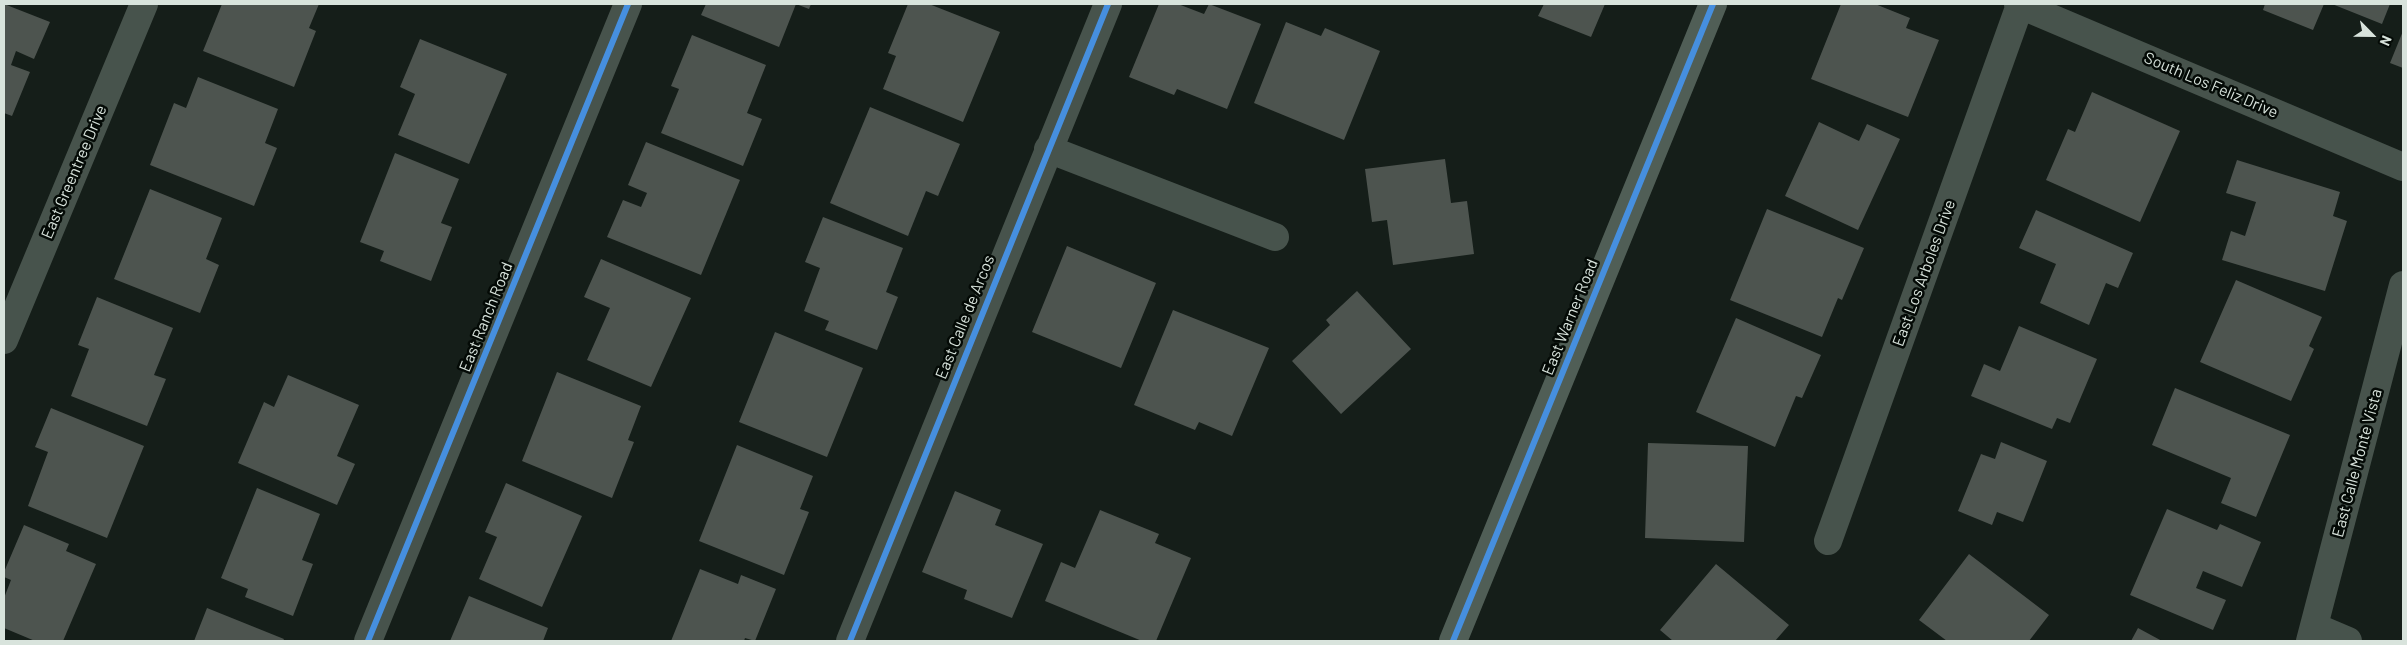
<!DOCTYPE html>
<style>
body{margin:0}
#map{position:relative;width:2407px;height:645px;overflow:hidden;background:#151e19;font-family:Barlow,sans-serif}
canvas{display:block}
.frame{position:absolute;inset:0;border:5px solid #d8e3dc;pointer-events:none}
.north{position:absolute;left:2347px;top:10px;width:50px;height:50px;-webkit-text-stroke:4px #040a06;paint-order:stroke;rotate:113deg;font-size:14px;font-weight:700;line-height:20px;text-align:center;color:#d8e3dc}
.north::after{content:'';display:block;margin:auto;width:18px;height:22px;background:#d8e3dc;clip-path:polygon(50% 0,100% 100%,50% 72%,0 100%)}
</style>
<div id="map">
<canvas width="2407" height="645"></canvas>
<div class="frame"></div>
<div class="north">N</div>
</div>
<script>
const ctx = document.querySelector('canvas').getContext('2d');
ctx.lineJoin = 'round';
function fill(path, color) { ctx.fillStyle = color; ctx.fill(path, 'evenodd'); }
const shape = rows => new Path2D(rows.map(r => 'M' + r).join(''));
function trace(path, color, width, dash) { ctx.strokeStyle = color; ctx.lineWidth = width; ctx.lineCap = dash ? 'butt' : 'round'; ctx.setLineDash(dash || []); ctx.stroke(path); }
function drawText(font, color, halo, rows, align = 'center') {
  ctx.font = font + ' Barlow,sans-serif'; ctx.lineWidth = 5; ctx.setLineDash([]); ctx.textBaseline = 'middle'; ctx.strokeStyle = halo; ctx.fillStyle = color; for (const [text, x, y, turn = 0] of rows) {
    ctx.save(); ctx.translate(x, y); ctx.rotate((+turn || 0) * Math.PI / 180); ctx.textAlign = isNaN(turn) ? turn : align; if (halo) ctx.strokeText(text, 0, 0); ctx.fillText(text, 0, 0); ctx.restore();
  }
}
fill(shape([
 [4,4,50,22,34,59,16,51,11,65,30,72,12,116,4,113],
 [222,4,319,4,309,28,316,31,294,87,203,51],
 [706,4,811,4,809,9,796,4,779,47,701,15],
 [908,4,929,4,1000,32,963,122,883,89,896,56,888,53],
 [1159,4,1178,4,1204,14,1209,4,1261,24,1227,109,1177,89,1174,95,1129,77],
 [1544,4,1605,4,1591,37,1538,16],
 [1841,4,1875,4,1910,18,1906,28,1939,40,1908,117,1811,79],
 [2265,4,2324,4,2313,30,2263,10],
 [2332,4,2390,4,2382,24],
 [1286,22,1321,36,1325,28,1380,51,1344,140,1254,103],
 [2403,31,2403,68,2390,63],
 [692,35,766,65,747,113,762,119,743,166,661,133,679,89,671,86],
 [420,39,507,74,469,164,398,135,415,94,400,87],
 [198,77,278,109,265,143,277,148,254,206,150,165,174,103,186,108],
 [2092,92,2180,131,2140,222,2046,180,2068,129,2075,132],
 [870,107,960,144,938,196,926,191,908,236,830,203],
 [1819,122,1859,141,1867,124,1900,139,1858,230,1785,196],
 [646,142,740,180,701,275,607,237,623,200,641,207,647,193,628,185],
 [395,153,459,179,441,223,452,227,431,281,380,261,384,251,360,242],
 [1445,159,1451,203,1467,201,1474,254,1393,265,1387,220,1372,222,1365,169],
 [2237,160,2340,192,2333,216,2347,221,2325,291,2222,260,2231,231,2245,236,2256,202,2226,193],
 [150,189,222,218,206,259,219,265,200,313,114,279],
 [1767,209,1864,248,1842,300,1838,298,1822,337,1730,300],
 [2036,210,2133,253,2118,288,2106,283,2089,325,2040,303,2056,264,2019,248],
 [823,217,903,248,886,292,898,297,877,350,825,330,829,321,804,311,820,268,805,262],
 [1067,246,1156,283,1121,368,1032,332],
 [601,259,691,298,651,387,587,360,610,308,584,297],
 [2236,280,2322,317,2309,346,2314,349,2291,401,2200,362],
 [1357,291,1411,349,1341,414,1292,361,1330,325,1326,320],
 [97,297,173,328,154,375,166,379,147,426,71,396,89,349,78,345],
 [1173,310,1269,348,1232,436,1199,422,1195,430,1134,405],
 [1736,318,1821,355,1802,398,1796,396,1775,447,1696,412],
 [2019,326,2097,359,2070,423,2057,418,2052,429,1971,396,1984,364,2000,371],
 [775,332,863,368,827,457,739,422],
 [557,372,641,406,628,440,634,442,612,498,522,461],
 [288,375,359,405,337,456,355,464,337,505,238,463,264,402,274,407],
 [2175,388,2290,435,2256,517,2221,503,2231,478,2152,445],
 [51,408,144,446,107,538,28,506,48,452,35,447],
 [2001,442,2047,461,2023,522,1997,512,1992,525,1958,511,1981,454,1995,459],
 [1648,443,1748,446,1744,542,1645,538],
 [737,445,813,476,800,509,809,512,784,575,699,541],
 [506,483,582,516,542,607,479,579,497,537,485,532],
 [257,488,320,514,302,560,313,564,293,616,245,597,248,589,221,578],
 [955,491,1001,510,995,525,1043,544,1012,618,964,599,967,590,922,572],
 [2167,509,2217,530,2220,524,2261,542,2242,587,2203,571,2196,588,2226,600,2213,630,2130,595],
 [1100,510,1159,534,1155,543,1191,558,1156,641,1142,641,1045,601,1061,562,1075,568],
 [24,525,69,544,66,551,96,564,63,641,35,641,4,628,4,598,11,580,4,577,4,572],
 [1969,554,2049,615,2029,641,1947,641,1919,620],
 [1716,564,1789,625,1775,641,1673,641,1660,630],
 [700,569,738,584,741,575,776,589,755,641,745,638,744,641,671,641],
 [469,596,548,628,543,641,450,641],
 [207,608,284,639,283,641,194,641],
 [2138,628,2162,641,2131,641]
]), '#4d544f');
trace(shape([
 [2018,4,2403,167],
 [1048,149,1275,237],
 [4,340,144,4],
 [1828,541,2020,5],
 [2315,627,2348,641],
 [368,641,628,4],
 [850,641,1108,4],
 [2310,641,2403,285]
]), '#47534c', 28);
trace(shape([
 [1453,641,1713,4]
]), '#505e56', 28);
trace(shape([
 [368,641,628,4],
 [850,641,1108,4],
 [1453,641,1713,4]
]), '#468fdf', 6);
drawText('16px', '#d8e3dc', '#040a06', [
 ["South Los Feliz Drive",2211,85,23],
 ["East Greentree Drive",74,172,-67],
 ["East Los Arboles Drive",1924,273,-70],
 ["East Ranch Road",486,317,-68],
 ["East Calle de Arcos",965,317,-68],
 ["East Warner Road",1570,317,-68],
 ["East Calle Monte Vista",2357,463,-75]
]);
</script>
